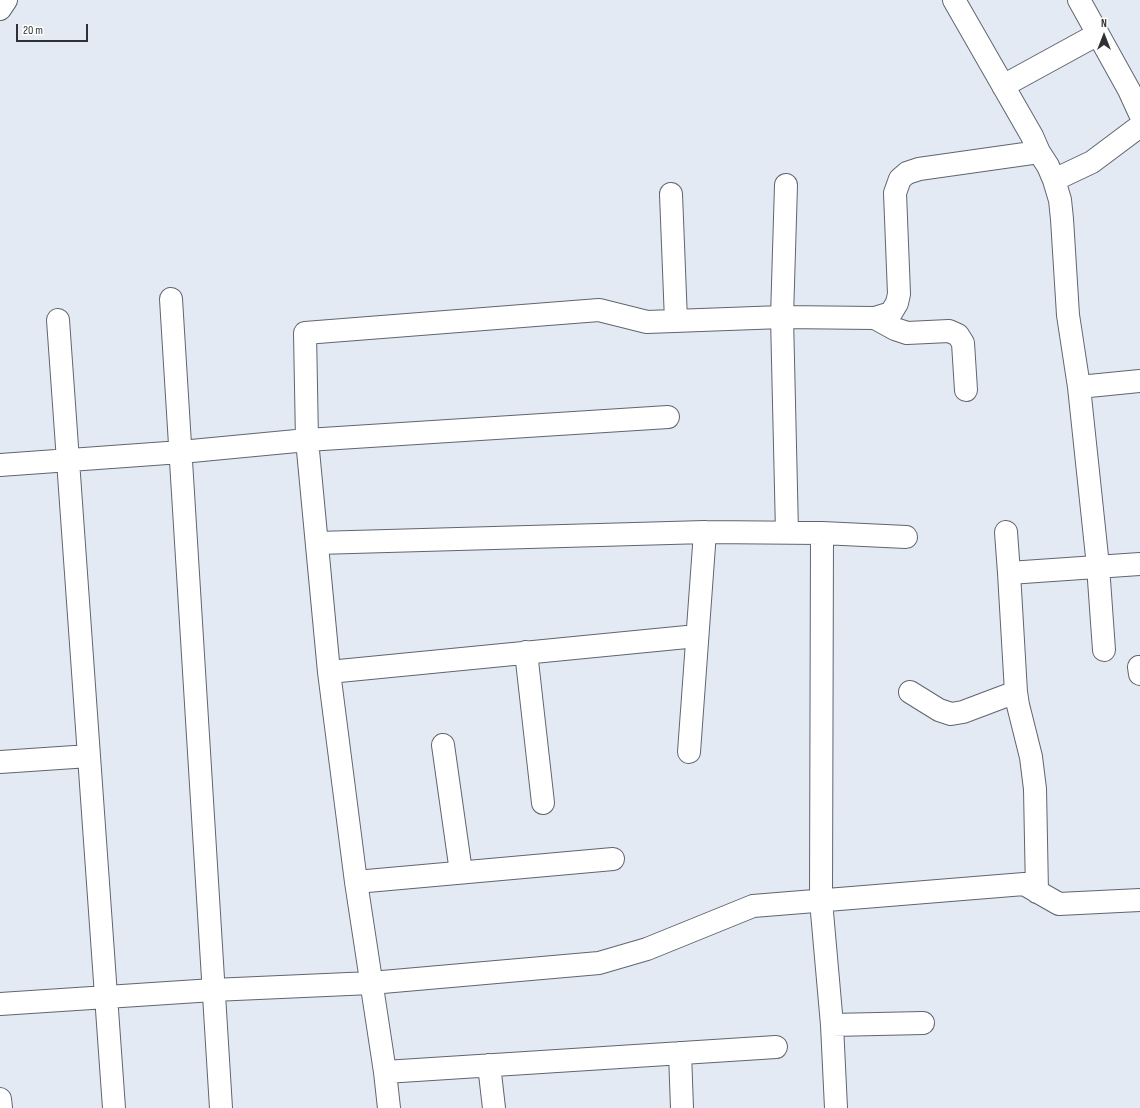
<!DOCTYPE html>
<style>
body{margin:0}
#map{position:relative;width:1140px;height:1108px;overflow:hidden;background:#e3eaf3;font-family:"Sofia Sans Condensed",sans-serif}
canvas{display:block}
.north{position:absolute;left:1084px;top:16px;width:40px;height:40px;-webkit-text-stroke:3px #fff;paint-order:stroke;rotate:0deg;font-size:11px;font-weight:700;line-height:16px;text-align:center;color:#2f3135}
.north::after{content:'';display:block;margin:auto;width:14px;height:18px;background:#2f3135;clip-path:polygon(50% 0,100% 100%,50% 72%,0 100%)}
.scale{position:absolute;left:16px;top:24px;width:72px;height:18px;box-sizing:border-box;border:2px solid #2f3135;border-top:0;padding-left:5px;font-size:12px;line-height:14px;white-space:nowrap;color:#2f3135;-webkit-text-stroke:3px #fff;paint-order:stroke}
</style>
<div id="map">
<canvas width="1140" height="1108"></canvas>
<div class="north">N</div>
<div class="scale">20 m</div>
</div>
<script>
const ctx = document.querySelector('canvas').getContext('2d');
ctx.lineJoin = 'round';
const shape = rows => new Path2D(rows.map(r => 'M' + r).join(''));
function trace(path, color, width, dash) { ctx.strokeStyle = color; ctx.lineWidth = width; ctx.lineCap = dash ? 'butt' : 'round'; ctx.setLineDash(dash || []); ctx.stroke(path); }
const minor = shape([
 [954,0,1032,136,1039,152,1048,166,1054,180,1060,200,1062,219,1068,315,1079,387,1098,566,1104,650],
 [1079,0,1129,90,1140,114],
 [0,9,6,0],
 [1003,86,1098,34],
 [1054,180,1092,162,1140,126],
 [786,185,782,317,787,532],
 [671,194,676,321],
 [171,299,221,1108],
 [875,318,895,329,907,333,949,331,958,335,963,343,966,390],
 [58,320,114,1108],
 [1079,387,1140,381],
 [0,465,181,452,307,440,305,333,599,310,647,322,782,317,875,318,891,313,897,303,899,294,895,193,900,179,907,173,919,169,1039,152],
 [1006,532,1009,573,1016,692,1018,705,1031,757,1035,789,1037,892],
 [822,533,821,901,832,1025,836,1108],
 [317,543,705,532,822,533,906,537],
 [1009,573,1140,564],
 [526,652,543,803],
 [1139,667,1140,674],
 [329,672,697,636],
 [910,692,939,710,951,714,963,712,1016,692],
 [443,745,461,872],
 [689,752,705,532],
 [0,762,89,756],
 [356,882,613,859],
 [0,1004,213,990,371,983,599,963,647,949,753,906,1024,884,1059,904,1140,900],
 [832,1025,923,1023],
 [680,1053,682,1108],
 [489,1065,494,1108],
 [385,1072,776,1047],
 [0,1099,1,1108],
 [389,1108,385,1072,356,882,329,672,307,440,668,417]
]);
trace(minor, '#60656e', 24);
trace(minor, '#fff', 22);
</script>
